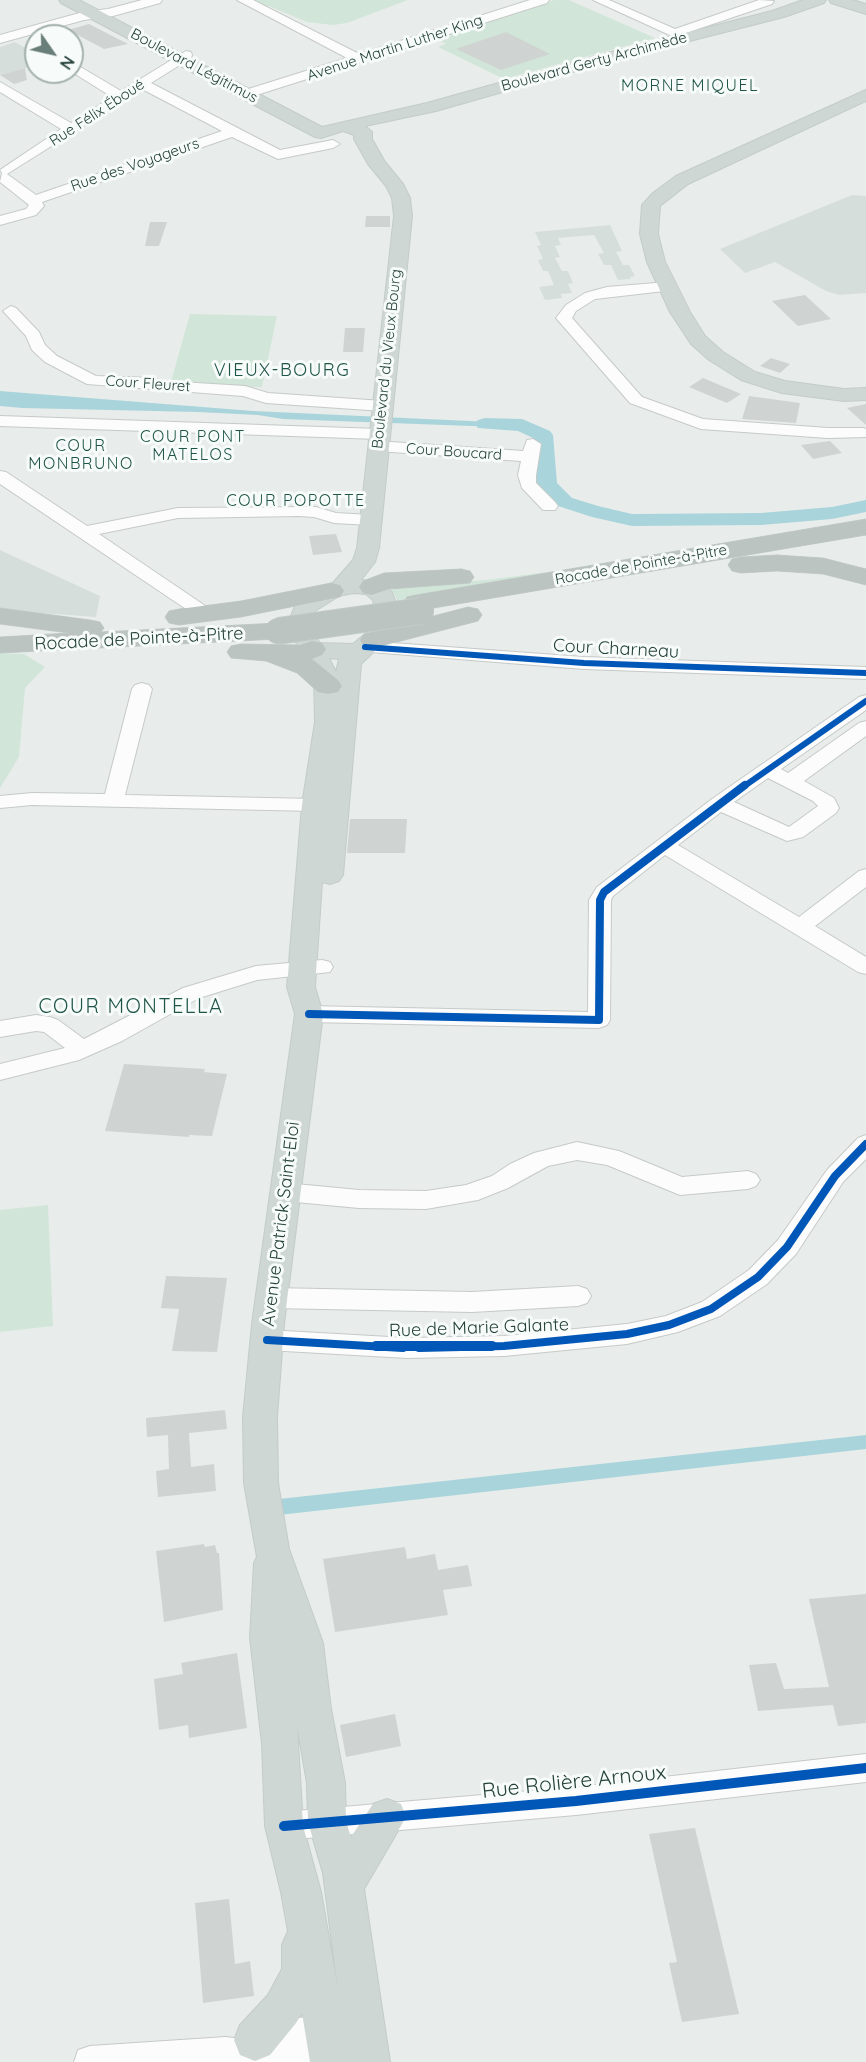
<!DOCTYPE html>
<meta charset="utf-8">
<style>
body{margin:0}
#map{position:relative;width:866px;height:2062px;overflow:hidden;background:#e8edeb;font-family:Quicksand,sans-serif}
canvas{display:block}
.north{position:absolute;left:24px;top:24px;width:60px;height:60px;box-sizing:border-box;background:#f7fbf9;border:2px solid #a3b1ad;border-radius:50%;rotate:124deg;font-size:16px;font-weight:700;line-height:24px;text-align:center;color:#24423a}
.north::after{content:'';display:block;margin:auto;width:21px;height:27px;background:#697e78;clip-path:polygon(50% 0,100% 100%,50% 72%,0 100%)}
</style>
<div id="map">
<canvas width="866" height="2062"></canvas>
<div class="north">N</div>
</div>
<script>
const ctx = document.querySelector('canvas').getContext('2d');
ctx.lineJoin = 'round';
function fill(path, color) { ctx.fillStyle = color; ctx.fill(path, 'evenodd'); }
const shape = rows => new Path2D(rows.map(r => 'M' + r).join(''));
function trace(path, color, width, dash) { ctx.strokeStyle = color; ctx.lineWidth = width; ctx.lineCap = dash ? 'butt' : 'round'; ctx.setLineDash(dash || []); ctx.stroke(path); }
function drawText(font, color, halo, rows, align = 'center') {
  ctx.font = font + ' Quicksand,sans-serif'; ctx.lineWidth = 6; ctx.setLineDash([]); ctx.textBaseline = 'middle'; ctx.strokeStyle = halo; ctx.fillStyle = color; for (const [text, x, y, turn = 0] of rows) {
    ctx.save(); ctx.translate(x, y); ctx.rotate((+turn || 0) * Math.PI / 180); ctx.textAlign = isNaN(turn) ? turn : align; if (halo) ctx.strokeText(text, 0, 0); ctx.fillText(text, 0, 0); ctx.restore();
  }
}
fill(shape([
 [15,42,36,54,36,65,0,75,0,47],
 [852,195,866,196,866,293,839,295,826,291,775,262,745,273,720,249],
 [610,225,622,251,616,252,623,265,629,265,635,276,630,277,631,279,618,280,611,265,604,265,598,254,604,253,594,235,558,238,561,245,555,246,560,257,555,258,562,271,568,271,573,283,568,284,572,293,561,294,562,298,545,300,539,287,554,285,548,271,543,271,538,260,543,259,537,246,541,245,535,232],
 [0,550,100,596,96,617,0,610]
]), '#d6dedb');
fill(shape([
 [249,0,408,0,347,23,333,25,307,22,269,6,263,7],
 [554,0,569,0,655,38,504,79,438,47,446,44,435,38],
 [190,314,277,316,262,387,170,385],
 [563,570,560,575,397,600,391,587,486,580],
 [0,653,24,654,45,667,25,688,19,757,0,788],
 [48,1205,53,1326,0,1332,0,1210]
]), '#d1e6d8');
fill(shape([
 [0,391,253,411,513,423,522,425,513,427,471,426,283,419,258,415,198,412,22,408,0,406]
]), '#a9d4db');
fill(shape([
 [866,1435,866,1449,279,1515,273,1512,270,1507,273,1502,279,1499,866,1435]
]), '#a9d4db');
fill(shape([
 [485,418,522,419,550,431,553,435,557,483,572,498,598,506,632,514,761,513,832,507,866,500,866,512,832,519,761,525,632,526,592,517,558,506,540,489,537,485,533,438,518,431,478,428,475,424,478,420,485,418]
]), '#a9d4db');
fill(shape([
 [89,24,128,44,104,49,68,30],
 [506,32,550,54,501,70,456,49],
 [25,68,27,80,14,84,0,75],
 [366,216,390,216,390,227,365,227],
 [150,222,167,222,159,246,145,246],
 [805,295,831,319,798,326,772,301],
 [345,328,365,328,363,352,343,352],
 [771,358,790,364,780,373,760,366],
 [703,378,741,394,727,403,689,387],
 [749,396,800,403,796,423,742,419],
 [866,404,866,425,847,408],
 [830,441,842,453,813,459,801,445],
 [336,534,342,552,313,555,309,536],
 [350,819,407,819,405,853,347,853],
 [124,1064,205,1069,204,1072,227,1074,212,1136,189,1135,189,1137,105,1131],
 [166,1276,227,1278,217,1352,172,1351,179,1309,161,1308],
 [225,1410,227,1429,189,1433,191,1467,214,1464,216,1491,158,1497,156,1471,169,1469,168,1435,147,1437,146,1418],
 [204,1544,205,1547,215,1545,217,1553,219,1553,223,1610,164,1622,156,1551],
 [405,1547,407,1559,435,1554,438,1570,468,1565,472,1586,443,1590,448,1615,335,1632,323,1559],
 [866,1594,866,1723,838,1726,833,1705,758,1711,749,1665,776,1663,784,1689,829,1687,809,1599],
 [237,1653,247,1728,189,1738,188,1725,159,1730,154,1679,183,1674,181,1663],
 [395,1714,401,1746,346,1757,340,1725],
 [695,1828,739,2014,682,2022,669,1963,677,1962,649,1834],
 [229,1899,235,1964,250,1961,254,1996,203,2003,195,1903]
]), '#cfd4d2');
const minor = shape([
 [142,0,162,0,160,3,113,16,84,20,0,43,0,35,83,12,108,9,142,0],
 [237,0,253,0,359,54,530,0,549,0,547,3,247,98,240,94,242,91,347,58,237,0],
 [593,0,609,0,675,29,759,0,774,1,772,4,674,37,593,0],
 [186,51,191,52,192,55,191,58,151,83,280,150,333,140,340,144,333,148,278,159,232,137,42,202,44,206,36,215,0,225,0,216,26,209,29,205,0,182,2,173,0,170,61,129,0,92,0,82,71,123,112,97,72,72,72,62,121,91,186,51],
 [142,89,222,131,36,195,7,174,142,89],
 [668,282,673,284,676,287,673,290,595,299,576,311,572,318,642,397,703,419,828,428,863,428,866,429,866,437,828,438,701,429,630,403,556,318,566,305,585,293,607,287,668,282],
 [11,306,16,308,39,332,45,345,57,356,96,376,153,378,164,381,245,386,268,393,383,401,391,406,383,411,266,403,243,396,87,384,45,362,32,350,26,336,3,311,11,306],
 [0,416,379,429,387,434,379,439,0,426,0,416],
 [533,439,541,444,536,475,536,483,555,502,558,506,555,510,543,510,522,488,518,475,521,461,377,451,369,446,377,441,523,451,527,440,533,439],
 [0,471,6,472,87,526,178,508,316,507,336,513,370,515,376,516,379,520,376,524,370,525,334,523,314,517,299,516,178,518,99,534,204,605,207,609,204,613,198,615,192,613,0,484,0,471],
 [365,641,584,657,866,667,866,679,584,669,358,651,356,647,358,643,365,641],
 [142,683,149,685,152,689,125,795,315,799,322,801,325,805,322,809,315,811,32,805,0,808,0,796,32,793,105,794,132,689,135,685,142,683],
 [866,695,866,710,781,769,788,773,859,723,866,721,866,736,804,781,834,798,839,808,836,813,803,837,787,841,721,812,678,845,799,917,859,871,866,869,866,887,815,926,866,957,866,974,858,972,665,855,613,896,611,900,610,1020,607,1025,599,1028,309,1022,301,1019,298,1014,301,1009,309,1006,588,1012,589,900,597,887,712,799,859,697,866,695],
 [768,778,813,801,818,806,789,827,734,802,768,778],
 [322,960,330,962,333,967,330,972,257,980,199,998,122,1041,79,1060,0,1080,0,1064,65,1048,44,1032,36,1031,0,1037,0,1021,36,1015,50,1017,58,1020,84,1039,183,988,256,966,322,960],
 [866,1135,866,1159,843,1182,796,1254,767,1284,720,1316,678,1332,627,1344,504,1356,407,1358,267,1350,258,1347,254,1340,258,1333,267,1330,407,1338,504,1336,627,1324,666,1316,702,1302,749,1270,778,1240,827,1170,858,1138,866,1135],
 [577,1142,619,1151,682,1177,748,1171,756,1174,760,1180,756,1186,748,1189,680,1195,607,1165,577,1160,548,1166,508,1188,478,1200,426,1209,359,1208,285,1201,276,1198,273,1192,276,1186,285,1183,359,1190,426,1191,466,1185,492,1176,510,1164,534,1153,577,1142],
 [578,1286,587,1289,591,1296,587,1303,578,1306,472,1312,272,1308,263,1305,259,1298,263,1291,272,1288,472,1292,578,1286],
 [866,1754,866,1782,576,1815,284,1840,273,1836,269,1826,273,1816,284,1812,576,1787,866,1754],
 [334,2013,345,2018,350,2029,347,2037,350,2039,355,2050,349,2062,74,2062,78,2050,90,2046,226,2037,241,2039,246,2029,257,2024,334,2013]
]);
const major = shape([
 [59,0,79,0,322,127,427,103,599,55,772,11,803,0,826,0,824,3,784,17,611,61,436,111,365,126,372,132,372,139,385,162,403,184,410,198,412,216,379,548,375,562,361,580,380,582,392,592,400,615,389,637,361,664,343,875,339,881,330,884,322,882,315,987,323,1014,284,1324,277,1417,278,1483,289,1549,323,1643,331,1709,345,1783,346,1822,351,1837,373,1804,387,1799,401,1804,406,1817,364,1889,390,2062,310,2062,302,2013,296,2023,270,2055,255,2061,240,2055,234,2040,240,2025,268,1995,282,1969,282,1945,288,1931,281,1892,265,1826,262,1744,250,1638,254,1563,257,1557,244,1483,243,1417,252,1324,295,1014,287,987,302,805,315,722,314,677,304,657,305,654,289,634,289,621,296,604,305,596,332,584,353,560,357,548,394,216,392,198,386,186,368,164,354,139,354,135,343,131,321,138,315,137,61,3,59,0],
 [353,593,366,594,373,600,376,615,370,630,353,644,320,643,313,634,315,611,339,596,353,593],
 [329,658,339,659,336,672,329,658],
 [297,1725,307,1783,308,1822,323,1873,338,1990,321,1892,303,1826,297,1725],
 [829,0,853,0,866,4,866,14,831,3,829,0],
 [866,90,866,101,688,184,660,206,658,234,665,262,690,312,705,336,723,352,755,372,785,381,844,389,866,388,866,400,844,401,782,393,741,380,709,360,691,344,670,312,647,262,640,234,642,205,653,193,676,176,866,90]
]);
const highway = shape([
 [866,519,866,535,416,611,407,609,403,603,407,597,416,595,866,519],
 [777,555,823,558,866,569,866,585,823,574,777,571,741,573,732,571,728,565,732,559,741,557,777,555],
 [461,569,470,571,474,577,470,583,389,589,372,595,363,593,359,587,363,581,384,573,461,569],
 [331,583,340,585,344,591,340,597,241,617,179,625,169,623,165,617,169,611,179,609,241,601,331,583],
 [468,607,478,609,482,615,478,621,374,648,364,646,360,640,364,634,468,607],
 [0,608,90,620,100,622,104,628,101,632,278,623,288,625,292,631,288,637,278,639,0,653,0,637,69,633,0,624,0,608],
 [312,641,322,643,326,649,322,655,312,659,338,680,342,686,338,692,328,694,318,692,297,673,266,661,231,658,227,652,231,646,241,644,300,645,312,641]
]);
trace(minor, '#c5cac8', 2);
trace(major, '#c3ccc9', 2);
trace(highway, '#c3ccc9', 1);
fill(minor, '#fcfcfc');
fill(major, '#cfd7d5');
fill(highway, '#bcc4c2');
const highwayBridge = shape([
 [278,631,421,611]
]);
trace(highwayBridge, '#c3ccc9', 28, []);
trace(highwayBridge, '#bcc4c2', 26);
trace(shape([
 [365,647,584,663,866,673],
 [743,787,866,701]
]), '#0057b8', 6);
trace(shape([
 [309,1014,599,1020,600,900,604,892,745,785],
 [267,1340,403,1348],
 [419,1348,504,1346,627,1334,669,1325,711,1309,758,1277,787,1247,835,1176,866,1144]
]), '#0057b8', 8);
trace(shape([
 [376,1346,492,1346],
 [284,1826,576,1801,866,1768]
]), '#0057b8', 10);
drawText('15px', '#24423a', '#f7fbf9', [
 ["Avenue Martin Luther King",395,48,-18],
 ["Boulevard Gerty Archimède",594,62,-15],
 ["Boulevard Légitimus",194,66,28],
 ["Rue Félix Éboué",97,113,-33],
 ["Rue des Voyageurs",135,165,-19],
 ["Boulevard du Vieux Bourg",387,359,-84],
 ["Cour Fleuret",148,384,4],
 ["Cour Boucard",454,452,4],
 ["Rocade de Pointe-à-Pitre",641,565,-10]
]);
ctx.letterSpacing = '1.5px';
drawText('16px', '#1f5548', '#f7fbf9', [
 ["MORNE MIQUEL",690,86],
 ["COUR PONT",193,437],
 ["MATELOS",193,455],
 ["COUR",81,446],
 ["MONBRUNO",81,464],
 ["COUR POPOTTE",296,501]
]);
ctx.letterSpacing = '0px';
ctx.letterSpacing = '1.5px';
drawText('18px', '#1f5548', '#f7fbf9', [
 ["VIEUX-BOURG",282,371]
]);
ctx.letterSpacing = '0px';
drawText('18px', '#24423a', '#f7fbf9', [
 ["Rocade de Pointe-à-Pitre",139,639,-3],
 ["Cour Charneau",616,649,3],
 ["Avenue Patrick Saint-Eloi",281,1224,-83],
 ["Rue de Marie Galante",479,1328,-2]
]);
ctx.letterSpacing = '1.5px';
drawText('20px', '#1f5548', '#f7fbf9', [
 ["COUR MONTELLA",131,1007]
]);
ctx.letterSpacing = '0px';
drawText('21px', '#24423a', '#f7fbf9', [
 ["Rue Rolière Arnoux",574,1782,-6]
]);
</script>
